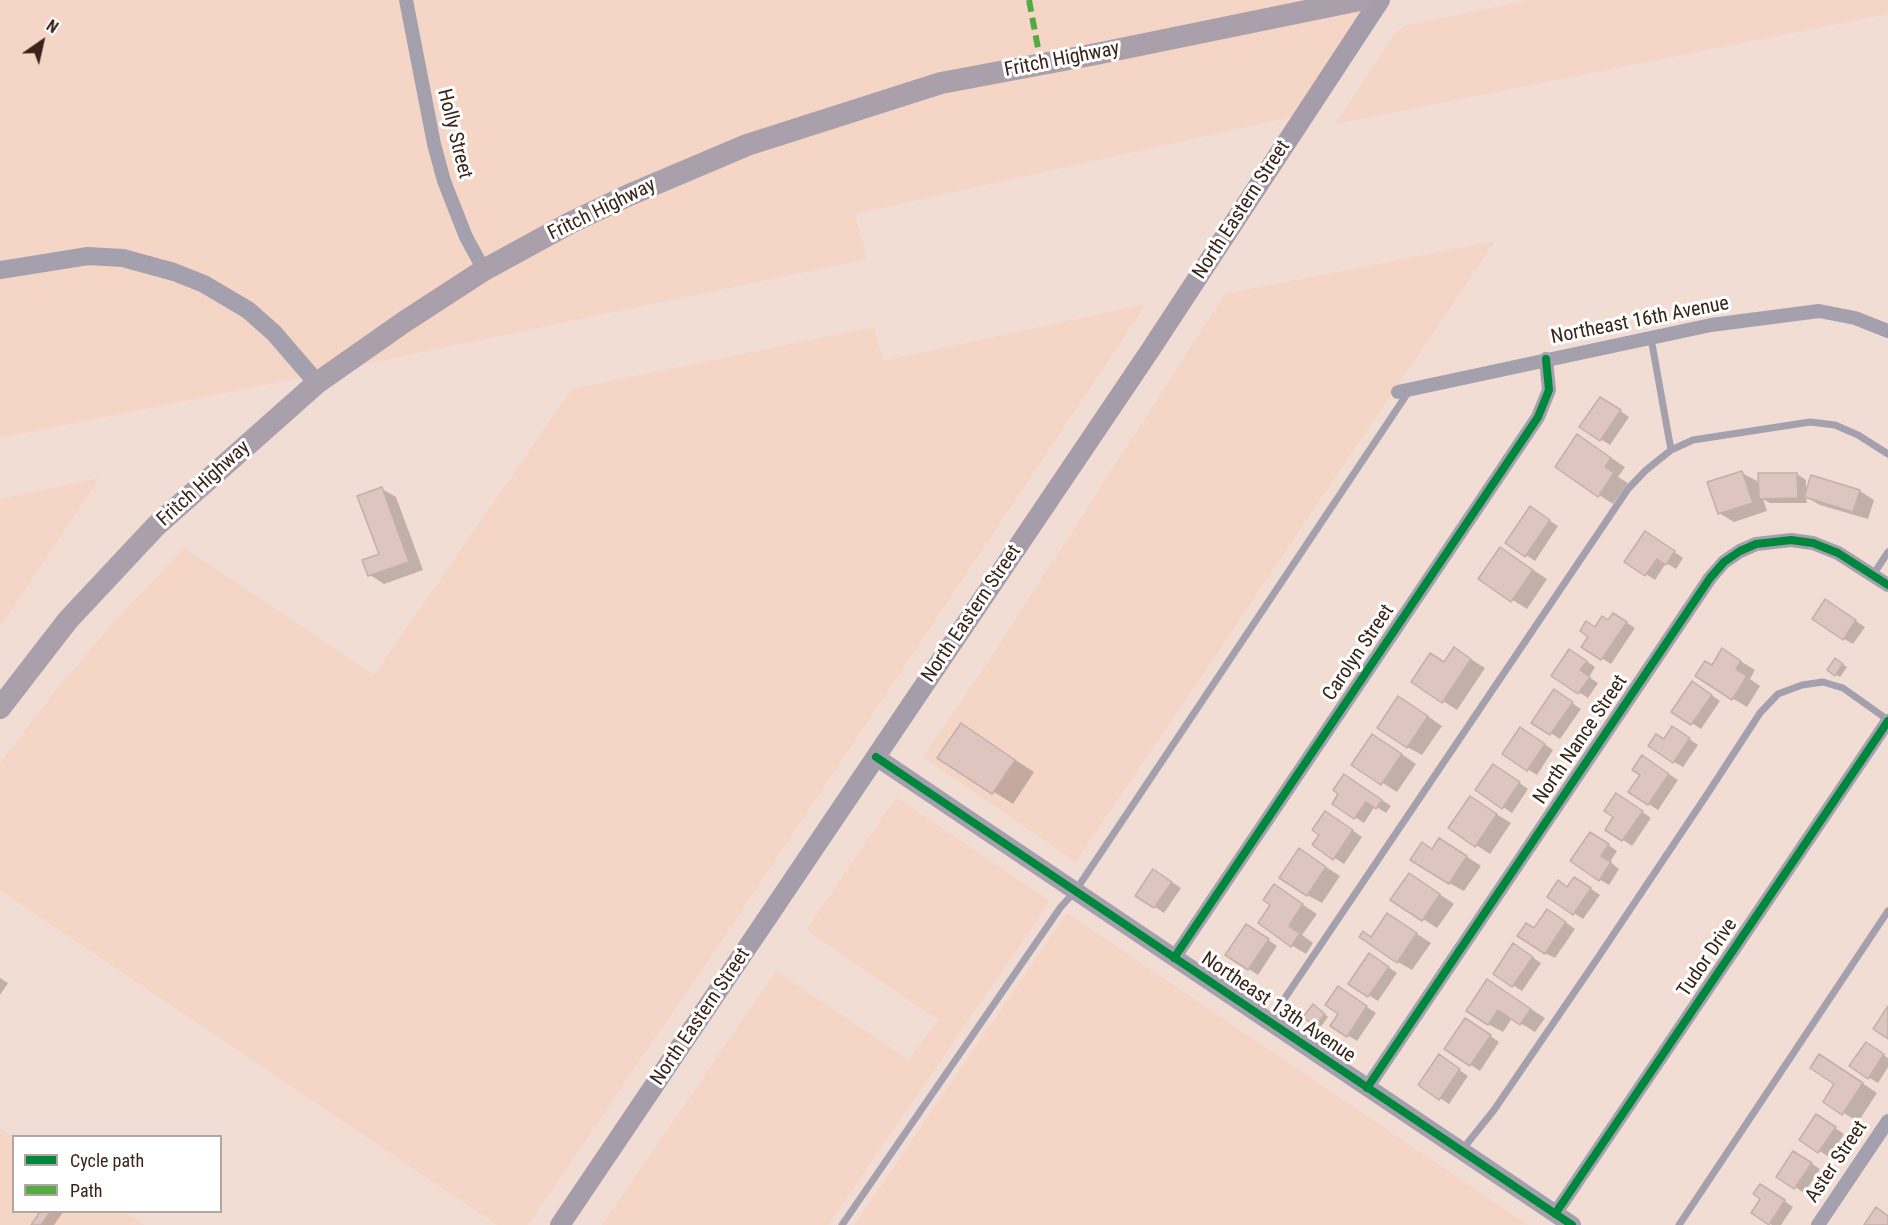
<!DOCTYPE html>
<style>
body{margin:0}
#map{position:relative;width:1888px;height:1225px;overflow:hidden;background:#f1ddd4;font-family:"Roboto Condensed",sans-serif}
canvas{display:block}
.legend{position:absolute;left:12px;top:1135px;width:210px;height:78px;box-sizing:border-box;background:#fff;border:2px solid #b0a7a3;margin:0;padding:8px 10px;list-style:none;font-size:18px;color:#3a2318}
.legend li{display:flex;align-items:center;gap:12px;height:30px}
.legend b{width:30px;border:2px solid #b0a7a3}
.north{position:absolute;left:12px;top:12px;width:60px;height:60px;-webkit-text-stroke:4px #fff;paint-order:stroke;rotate:34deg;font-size:16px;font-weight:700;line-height:24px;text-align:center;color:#3a2318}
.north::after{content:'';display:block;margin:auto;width:21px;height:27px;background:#3a2318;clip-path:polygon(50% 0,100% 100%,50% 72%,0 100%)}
</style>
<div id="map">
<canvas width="1888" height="1225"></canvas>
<ul class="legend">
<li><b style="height:8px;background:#00873e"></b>Cycle path</li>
<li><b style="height:8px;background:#55aa42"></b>Path</li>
</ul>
<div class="north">N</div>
</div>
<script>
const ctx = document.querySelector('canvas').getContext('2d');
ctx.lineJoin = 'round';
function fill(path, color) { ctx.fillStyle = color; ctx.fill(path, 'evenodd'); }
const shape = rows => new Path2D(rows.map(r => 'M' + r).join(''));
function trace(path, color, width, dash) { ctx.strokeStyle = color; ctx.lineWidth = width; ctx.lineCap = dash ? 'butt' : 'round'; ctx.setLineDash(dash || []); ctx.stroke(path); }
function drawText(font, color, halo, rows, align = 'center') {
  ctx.font = font + ' "Roboto Condensed",sans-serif'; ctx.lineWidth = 6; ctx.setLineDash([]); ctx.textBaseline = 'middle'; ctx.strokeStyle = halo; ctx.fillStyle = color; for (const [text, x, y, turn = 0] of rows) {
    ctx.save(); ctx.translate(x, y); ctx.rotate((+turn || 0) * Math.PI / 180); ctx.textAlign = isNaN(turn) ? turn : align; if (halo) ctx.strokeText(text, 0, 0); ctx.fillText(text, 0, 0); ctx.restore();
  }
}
fill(shape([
 [0,0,1374,0,1296,116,855,214,867,259,251,388,0,438],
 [1530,0,1888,0,1888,14,1335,124,1394,35,1404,26],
 [1495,241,1076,862,923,757,993,654,1225,294],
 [1146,304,735,921,528,1225,497,1225,0,890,0,763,56,690,121,614,185,548,374,675,572,389,874,327,883,361],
 [100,478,0,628,0,499],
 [896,797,1050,901,828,1225,602,1225,776,971,909,1060,938,1020,806,930],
 [1067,913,1528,1225,854,1225],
 [0,1128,13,1137,14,1212,125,1212,145,1225,0,1225]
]), '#f5d5c6');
fill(shape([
 [1610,404,1629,417,1610,445,1581,427],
 [1592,445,1625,467,1618,477,1628,483,1613,504,1599,495],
 [1742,473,1757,481,1759,489,1797,474,1806,480,1806,491,1812,476,1860,491,1874,500,1868,519,1820,505,1806,497,1807,503,1770,503,1763,499,1767,511,1734,522,1719,513],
 [382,489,396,497,423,570,384,584,370,575,380,555],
 [1539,514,1558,526,1535,561,1526,555],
 [1655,538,1683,558,1676,569,1666,563,1655,580,1626,561],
 [1515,558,1547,579,1527,609,1480,579],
 [1835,607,1865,627,1853,644,1844,639],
 [1623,620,1635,628,1611,664,1584,647,1596,628,1609,622],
 [1455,649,1485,668,1457,710,1443,701,1445,663],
 [1579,656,1595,667,1589,677,1598,683,1588,698,1553,675],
 [1737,659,1755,670,1750,679,1760,686,1747,707,1732,698,1713,667],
 [1836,660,1847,667,1840,677,1829,670],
 [1701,688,1720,701,1701,729,1673,711],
 [1563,697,1581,709,1560,739,1533,722],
 [1413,706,1442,726,1422,755,1407,747],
 [1530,734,1553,750,1537,775,1527,769],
 [1682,734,1698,745,1683,767,1674,762,1665,740],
 [980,737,1034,772,1013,804,939,757],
 [1387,744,1416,764,1397,792,1354,765],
 [1651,763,1678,780,1658,810,1630,792],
 [1502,771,1528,789,1512,813,1503,807],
 [1353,781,1391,806,1386,813,1375,806,1364,823,1334,803],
 [1470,798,1511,823,1490,854,1450,828],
 [1625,800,1651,818,1632,846,1607,829],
 [1335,818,1362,837,1344,864,1314,845],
 [1600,839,1617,851,1610,862,1619,869,1609,885,1599,879],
 [1454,848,1481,866,1464,891,1449,883,1433,850],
 [1314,859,1340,876,1322,903,1307,895],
 [1163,876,1181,888,1164,913,1137,895],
 [1423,883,1454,904,1437,928,1392,899],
 [1584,884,1600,895,1583,919,1549,897,1568,888],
 [1274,886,1317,914,1302,935,1313,943,1306,954,1291,945,1272,905],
 [1388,915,1431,943,1412,970,1398,962],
 [1557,916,1575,929,1555,958,1545,953,1534,930],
 [1255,931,1277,946,1258,975,1227,955],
 [1523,951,1541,963,1522,991,1495,974],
 [1378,960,1397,973,1378,1001,1350,983],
 [0,978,8,983,0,995],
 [1488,981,1545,1018,1535,1032,1512,1018,1503,1032,1488,1024],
 [1347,994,1376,1013,1357,1041,1347,1035],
 [1317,1009,1328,1017,1320,1028,1305,1016],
 [1475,1025,1499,1042,1480,1071,1446,1049],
 [1875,1049,1888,1058,1888,1067,1878,1083,1868,1077],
 [1448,1062,1468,1076,1449,1104,1420,1085],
 [1834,1064,1877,1093,1858,1122,1825,1101,1837,1084],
 [1826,1122,1844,1134,1829,1157,1801,1139],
 [1803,1158,1820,1169,1804,1193,1795,1187],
 [1770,1191,1793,1207,1781,1225,1772,1225,1753,1212],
 [42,1212,63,1212,54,1225,33,1225]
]), '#0003');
const building = shape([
 [1600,397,1621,410,1600,441,1579,427,1600,397],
 [1577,434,1611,458,1605,467,1614,473,1598,497,1555,467,1577,434],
 [1742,471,1753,503,1718,514,1707,482,1742,471],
 [1758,473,1797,473,1798,498,1759,499,1758,473],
 [1811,475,1860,490,1853,512,1804,497,1811,475],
 [382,487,409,562,368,576,362,560,379,554,357,496,382,487],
 [1530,506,1550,520,1525,557,1505,543,1530,506],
 [1645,531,1675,551,1666,565,1657,559,1645,576,1624,562,1645,531],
 [1500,547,1533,570,1511,602,1478,579,1500,547],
 [1825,599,1856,620,1843,640,1812,619,1825,599],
 [1613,613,1627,622,1601,660,1581,647,1588,637,1580,631,1586,621,1595,627,1602,616,1608,620,1613,613],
 [1454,647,1471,659,1442,703,1411,682,1430,653,1444,662,1454,647],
 [1722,648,1741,661,1736,669,1747,676,1732,700,1695,676,1705,661,1712,665,1722,648],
 [1569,649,1587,661,1580,670,1590,677,1578,694,1551,676,1569,649],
 [1835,658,1843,664,1835,676,1827,670,1835,658],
 [1692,681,1712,695,1691,725,1671,712,1692,681],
 [1554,689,1573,702,1550,735,1531,723,1554,689],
 [1398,696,1428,716,1407,748,1377,728,1398,696],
 [961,723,1015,760,992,794,937,758,961,723],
 [1672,726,1690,738,1673,763,1648,746,1656,734,1664,739,1672,726],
 [1520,727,1545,744,1527,771,1502,754,1520,727],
 [1372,734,1402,754,1381,785,1351,765,1372,734],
 [1642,755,1669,774,1648,805,1628,792,1640,775,1632,770,1642,755],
 [1493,764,1520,782,1502,809,1475,790,1493,764],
 [1344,774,1382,800,1376,809,1366,802,1354,819,1332,804,1338,794,1333,790,1344,774],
 [1616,793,1643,811,1622,841,1605,830,1613,817,1604,811,1616,793],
 [1470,796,1497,814,1475,847,1448,828,1470,796],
 [1325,811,1353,830,1333,860,1312,845,1319,835,1312,830,1325,811],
 [1590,832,1609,844,1601,856,1611,862,1599,881,1570,861,1590,832],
 [1439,838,1467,856,1449,884,1410,860,1422,842,1432,849,1439,838],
 [1299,848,1326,867,1307,896,1279,878,1299,848],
 [1153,869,1172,882,1154,908,1135,896,1153,869],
 [1409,873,1440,894,1422,921,1390,900,1409,873],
 [1574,877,1591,888,1573,915,1547,897,1558,880,1567,887,1574,877],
 [1274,884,1303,904,1289,926,1300,933,1291,947,1258,923,1270,905,1263,900,1274,884],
 [1547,909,1566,922,1545,954,1517,936,1526,923,1534,928,1547,909],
 [1387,913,1417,933,1397,963,1359,937,1363,931,1371,937,1387,913],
 [1246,924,1269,939,1248,970,1225,955,1246,924],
 [1513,943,1533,957,1512,987,1493,974,1513,943],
 [1369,953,1389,967,1368,997,1348,984,1369,953],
 [1487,979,1531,1009,1520,1025,1498,1010,1488,1025,1466,1011,1487,979],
 [1338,986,1367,1006,1347,1037,1330,1026,1338,1014,1325,1005,1338,986],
 [1313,1004,1325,1014,1315,1026,1303,1017,1313,1004],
 [1888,1006,1888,1039,1873,1029,1888,1006],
 [1465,1018,1491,1035,1470,1066,1444,1049,1465,1018],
 [1866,1042,1884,1054,1868,1079,1849,1066,1866,1042],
 [1439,1054,1460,1069,1439,1100,1418,1085,1439,1054],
 [1819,1054,1863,1083,1842,1115,1823,1102,1834,1084,1810,1068,1819,1054],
 [1816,1114,1836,1127,1818,1153,1799,1140,1816,1114],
 [1793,1151,1812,1163,1794,1189,1776,1177,1793,1151],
 [1760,1184,1785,1200,1769,1225,1751,1213,1760,1199,1753,1194,1760,1184],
 [1876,1207,1888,1216,1888,1225,1864,1225,1876,1207],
 [40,1212,50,1212,41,1225,31,1225,40,1212]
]);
fill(building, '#dec5bf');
trace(building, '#c4afa9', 1.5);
trace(shape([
 [1651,338,1671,450],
 [1873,575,1888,552],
 [1270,1020,1628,489,1645,471,1671,450,1693,440,1810,422,1835,425,1858,435,1888,454],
 [1462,1150,1494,1110,1595,962,1708,793,1760,713,1778,694,1802,685,1823,682,1843,688,1888,720],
 [842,1225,1060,908,1076,890,1409,391],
 [1679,1225,1888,911]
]), '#a4a0ae', 7);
trace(shape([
 [406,0,434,144,444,181,466,237,484,270],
 [1398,392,1711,325,1819,311,1855,318,1888,331],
 [1174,958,1538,417,1549,390,1546,359],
 [1367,1088,1710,578,1724,562,1740,551,1756,544,1791,540,1813,543,1838,553,1888,585],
 [1555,1214,1888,721],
 [1818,1225,1888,1121]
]), '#a4a0ae', 14);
trace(shape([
 [0,270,88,256,123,258,174,272,204,284,248,310,274,333,317,383],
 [876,757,1572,1225]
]), '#a4a0ae', 18);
trace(shape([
 [560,1225,1149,352,1380,0]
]), '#a59eaa', 20);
trace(shape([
 [0,708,68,620,156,526,317,383,404,322,484,270,570,223,629,195,747,145,941,83,1096,54,1360,0]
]), '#aaa0ab', 22);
trace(shape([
 [1029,0,1041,64]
]), '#55aa42', 6, [12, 6]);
trace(shape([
 [876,757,1572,1225],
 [1174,958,1538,417,1549,390,1546,359],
 [1367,1088,1710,578,1724,562,1740,551,1756,544,1791,540,1813,543,1838,553,1888,585],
 [1555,1214,1888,721]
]), '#00873e', 8);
drawText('20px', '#3a2318', '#fff', [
 ["Fritch Highway",1062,60,-11],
 ["Holly Street",454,134,76],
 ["Fritch Highway",602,210,-26],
 ["North Eastern Street",1242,210,-57],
 ["Northeast 16th Avenue",1640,321,-11],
 ["Fritch Highway",204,484,-42],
 ["North Eastern Street",972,614,-56],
 ["Carolyn Street",1359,653,-56],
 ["North Nance Street",1581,740,-56],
 ["Tudor Drive",1708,958,-56],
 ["Northeast 13th Avenue",1278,1008,34],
 ["North Eastern Street",701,1017,-56],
 ["Aster Street",1837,1162,-56]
]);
</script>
